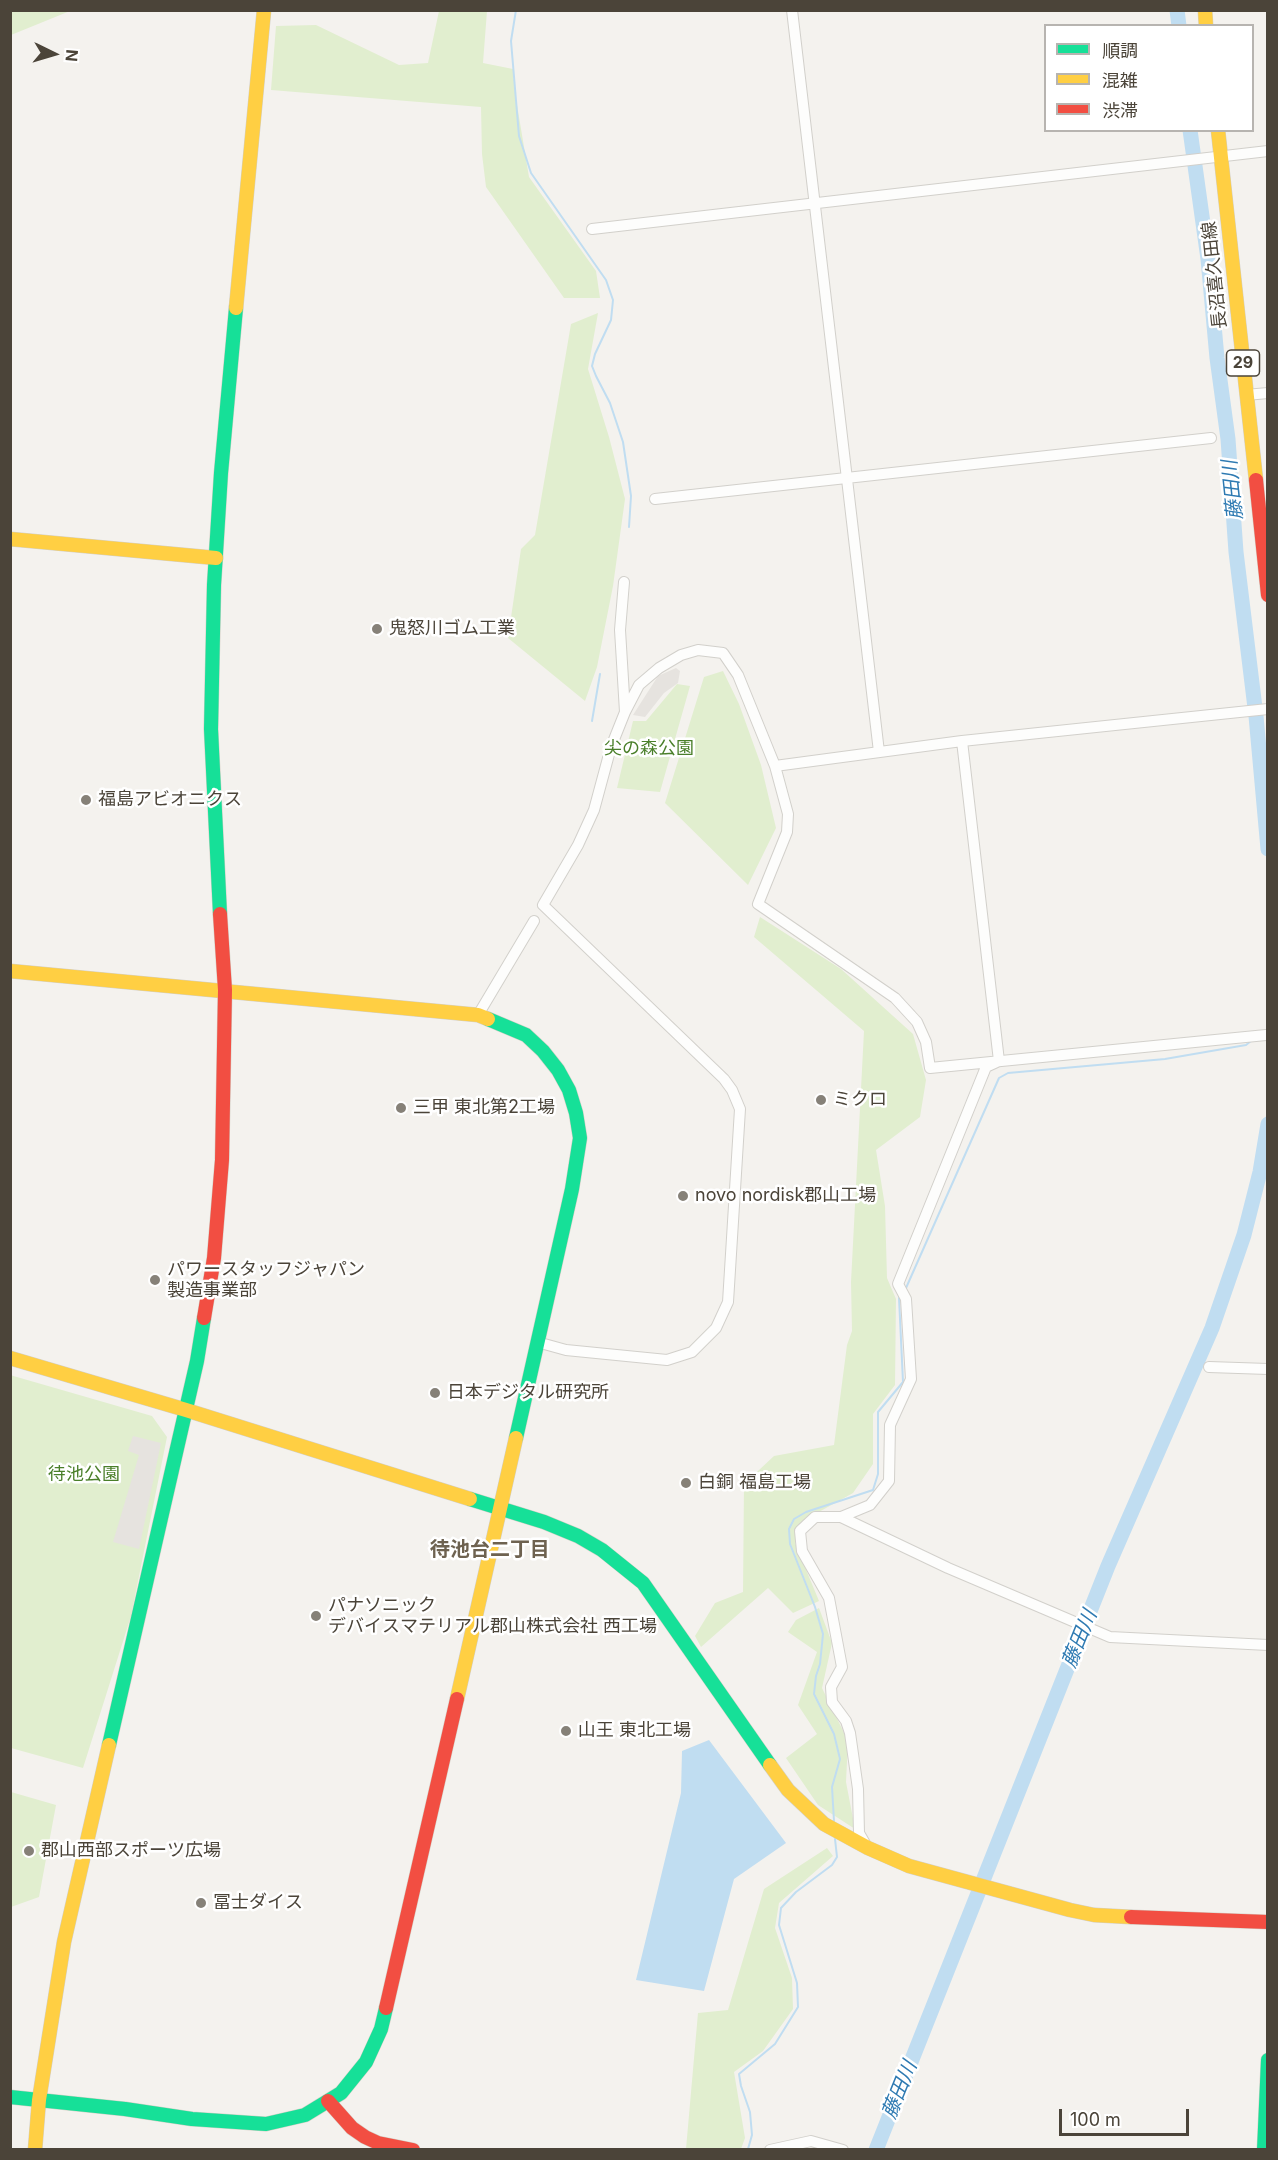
<!DOCTYPE html>
<meta charset="utf-8">
<style>
body{margin:0}
#map{position:relative;width:1278px;height:2160px;overflow:hidden;background:#f4f2ee;font-family:Inter,"Noto Sans JP",sans-serif}
canvas{display:block}
.frame{position:absolute;inset:0;border:12px solid #4b4439;pointer-events:none}
.legend{position:absolute;left:1044px;top:24px;width:210px;height:108px;box-sizing:border-box;background:#fff;border:2px solid #b7b4b0;margin:0;padding:8px 10px;list-style:none;font-size:18px;color:#4b4439}
.legend li{display:flex;align-items:center;gap:12px;height:30px}
.legend b{width:30px;border:2px solid #b7b4b0}
.north{position:absolute;left:24px;top:24px;width:60px;height:60px;-webkit-text-stroke:4px #fff;paint-order:stroke;rotate:95deg;font-size:16px;font-weight:700;line-height:24px;text-align:center;color:#4b4439}
.north::after{content:'';display:block;margin:auto;width:21px;height:27px;background:#4b4439;clip-path:polygon(50% 0,100% 100%,50% 72%,0 100%)}
.scale{position:absolute;left:1059px;top:2109px;width:130px;height:27px;box-sizing:border-box;border:3px solid #4b4439;border-top:0;padding-left:8px;font-size:18px;line-height:21px;white-space:nowrap;color:#4b4439;-webkit-text-stroke:4px #fff;paint-order:stroke}
</style>
<div id="map">
<canvas width="1278" height="2160"></canvas>
<div class="frame"></div>
<ul class="legend">
<li><b style="height:8px;background:#16e098"></b>順調</li>
<li><b style="height:8px;background:#ffcf43"></b>混雑</li>
<li><b style="height:8px;background:#f24e42"></b>渋滞</li>
</ul>
<div class="north">N</div>
<div class="scale">100 m</div>
</div>
<script>
const ctx = document.querySelector('canvas').getContext('2d');
ctx.lineJoin = 'round';
function fill(path, color) { ctx.fillStyle = color; ctx.fill(path, 'evenodd'); }
const shape = rows => new Path2D(rows.map(r => 'M' + r).join(''));
function trace(path, color, width, dash) { ctx.strokeStyle = color; ctx.lineWidth = width; ctx.lineCap = dash ? 'butt' : 'round'; ctx.setLineDash(dash || []); ctx.stroke(path); }
function drawText(font, color, halo, rows, align = 'center') {
  ctx.font = font + ' Inter,"Noto Sans JP",sans-serif'; ctx.lineWidth = 5; ctx.setLineDash([]); ctx.textBaseline = 'middle'; ctx.strokeStyle = halo; ctx.fillStyle = color; for (const [text, x, y, turn = 0] of rows) {
    ctx.save(); ctx.translate(x, y); ctx.rotate((+turn || 0) * Math.PI / 180); ctx.textAlign = isNaN(turn) ? turn : align; if (halo) ctx.strokeText(text, 0, 0); ctx.fillText(text, 0, 0); ctx.restore();
  }
}
fill(shape([
 [11,10,70,10,70,11,11,35],
 [439,11,487,11,483,63,513,69,515,93,529,177,596,271,600,298,564,298,486,187,482,154,481,107,271,90,276,26,316,25,399,65,428,63],
 [598,313,588,369,609,437,625,499,613,586,597,667,585,701,508,638,521,549,535,535,571,324],
 [723,671,739,704,761,765,776,828,748,885,665,803,704,677],
 [677,684,690,686,660,792,617,788,633,721,646,721],
 [760,917,841,969,913,1034,926,1080,920,1117,876,1150,885,1206,887,1278,896,1299,895,1385,873,1414,873,1464,853,1493,808,1518,796,1527,795,1543,819,1601,793,1613,768,1588,701,1647,695,1636,715,1603,743,1592,744,1484,774,1456,834,1445,847,1345,852,1331,851,1282,864,1031,754,937],
 [10,1375,152,1416,167,1437,131,1616,83,1768,11,1748],
 [819,1608,832,1643,822,1688,848,1741,846,1782,855,1829,818,1805,786,1758,817,1734,798,1705,817,1652,788,1632,796,1620],
 [11,1792,56,1805,39,1897,11,1907],
 [827,1848,833,1856,779,1903,775,1928,792,1978,793,2009,763,2051,734,2072,745,2138,741,2149,686,2149,698,2013,728,2010,764,1889]
]), '#e1eecf');
fill(shape([
 [676,668,680,671,678,683,664,693,645,717,633,715,658,676],
 [133,1436,161,1443,139,1549,113,1542,139,1455,128,1451]
]), '#e6e3df');
fill(shape([
 [709,1740,786,1843,734,1879,704,1991,636,1980,681,1793,682,1751]
]), '#c0ddf1');
trace(shape([
 [516,10,511,41,519,136,531,173,606,280,613,300,611,320,595,354,592,366,596,376,610,403,623,442,631,496,629,527],
 [592,721,600,674],
 [906,1288,999,1078,1008,1073,1165,1059,1246,1045,1251,1041],
 [834,1821,832,1787,840,1759,834,1734,814,1694,816,1676,820,1664,823,1634,815,1607,790,1544,789,1529,794,1519,806,1512,873,1490,878,1474,878,1412,903,1382,899,1298],
 [748,2149,752,2135,750,2112,741,2086,739,2074,775,2044,798,2007,797,1983,779,1925,781,1908,796,1892,832,1865,837,1857,835,1839]
]), '#c0ddf1', 2);
trace(shape([
 [1177,10,1179,26],
 [1190,130,1208,259,1217,358,1228,439,1236,552,1256,716,1268,849],
 [876,2150,1108,1566,1212,1328,1244,1235,1260,1172,1268,1124]
]), '#c0ddf1', 15);
const street = shape([
 [792,10,879,752],
 [592,229,1268,151],
 [1246,395,1268,393],
 [655,499,1211,438],
 [624,582,620,630,625,712],
 [775,766,962,741,1268,709],
 [478,1015,534,921],
 [537,1342,566,1350,667,1360,692,1352,716,1328,728,1302,740,1109,732,1090,724,1079,543,905,578,845,594,810,611,747,625,712,639,685,659,668,681,655,698,650,723,653,738,675,775,766,788,814,787,832,758,904,895,998,917,1022,926,1042,930,1068,1266,1035],
 [1209,1367,1268,1369],
 [841,1517,948,1568,1110,1637,1268,1645],
 [867,1847,859,1833,858,1789,850,1733,846,1721,832,1702,831,1687,842,1667,829,1598,802,1551,800,1531,815,1517,841,1517,870,1505,889,1481,890,1425,911,1379,906,1299,898,1284,986,1067,999,1061,962,741],
 [770,2150,811,2141,843,2150]
]);
const fast = shape([
 [220,914,211,729,214,585,221,473,236,308],
 [488,1019,526,1035,543,1051,558,1070,569,1090,576,1113,580,1138,572,1189,516,1438],
 [470,1499,544,1522,578,1536,602,1550,643,1583,770,1765],
 [109,1745,197,1361,204,1318],
 [10,2097,125,2109,192,2119,266,2124,305,2115,341,2093,366,2062,381,2029,386,2008],
 [1264,2150,1268,2060]
]);
const slow = shape([
 [1205,10,1206,26],
 [1218,130,1256,480],
 [236,308,264,10],
 [10,539,216,558],
 [10,971,478,1015,488,1019],
 [10,1358,186,1410,470,1499],
 [457,1699,516,1438],
 [770,1765,788,1790,824,1824,868,1848,909,1866,1070,1910,1094,1915,1131,1917],
 [35,2150,39,2100,64,1942,109,1745]
]);
const jam = shape([
 [1256,480,1268,595],
 [204,1318,214,1258,222,1160,225,990,220,914],
 [1131,1917,1268,1922],
 [386,2008,457,1699],
 [328,2101,352,2128,365,2137,378,2143,413,2150]
]);
trace(street, '#d2d0cb', 12);
trace(fast, '#d3cfc5', 15);
trace(slow, '#d3cfc5', 15);
trace(jam, '#d3cfc5', 15);
trace(street, '#fdfdfc', 10);
trace(fast, '#16e098', 14);
trace(slow, '#ffcf43', 14);
trace(jam, '#f24e42', 14);
for (const [x, y, r, color] of [
 [377,629,6,"#868178"],
 [86,800,6,"#868178"],
 [821,1100,6,"#868178"],
 [401,1108,6,"#868178"],
 [683,1196,6,"#868178"],
 [155,1280,6,"#868178"],
 [435,1393,6,"#868178"],
 [686,1483,6,"#868178"],
 [316,1616,6,"#868178"],
 [566,1731,6,"#868178"],
 [29,1851,6,"#868178"],
 [201,1903,6,"#868178"]
]) { const dot = new Path2D(); dot.arc(x, y, r, 0, 2 * Math.PI); ctx.fillStyle = color; ctx.fill(dot); trace(dot, '#fff', 2); }
for (const [x, y, w] of [
 [1243,363,33]
]) { const box = new Path2D(); box.roundRect(x - w / 2, y - 13, w, 26, 4.5); ctx.fillStyle = '#fff'; ctx.fill(box); trace(box, '#4b4439', 1.5); }
drawText('bold 16px', '#4b4439', null, [
 ["29",1243,363]
]);
drawText('18px', '#4b4439', '#fff', [
 ["長沼喜久田線",1215,275,-96]
]);
drawText('18px', '#4b4439', '#fff', [
 ["鬼怒川ゴム工業",389,629],
 ["福島アビオニクス",98,800],
 ["ミクロ",833,1100],
 ["三甲 東北第2工場",413,1108],
 ["novo nordisk郡山工場",695,1196],
 ["パワースタッフジャパン",167,1270],
 ["製造事業部",167,1291],
 ["日本デジタル研究所",447,1393],
 ["白銅 福島工場",698,1483],
 ["パナソニック",328,1606],
 ["デバイスマテリアル郡山株式会社 西工場",328,1627],
 ["山王 東北工場",578,1731],
 ["郡山西部スポーツ広場",41,1851],
 ["冨士ダイス",213,1903]
], 'left');
drawText('18px', '#4a7f2a', '#fff', [
 ["尖の森公園",649,749],
 ["待池公園",84,1475]
]);
drawText('italic 20px', '#2e7ab2', '#fff', [
 ["藤田川",1233,490,-96],
 ["藤田川",1080,1639,-68],
 ["藤田川",900,2090,-68]
]);
drawText('bold 20px', '#6e6250', '#fff', [
 ["待池台二丁目",490,1550]
]);
</script>
